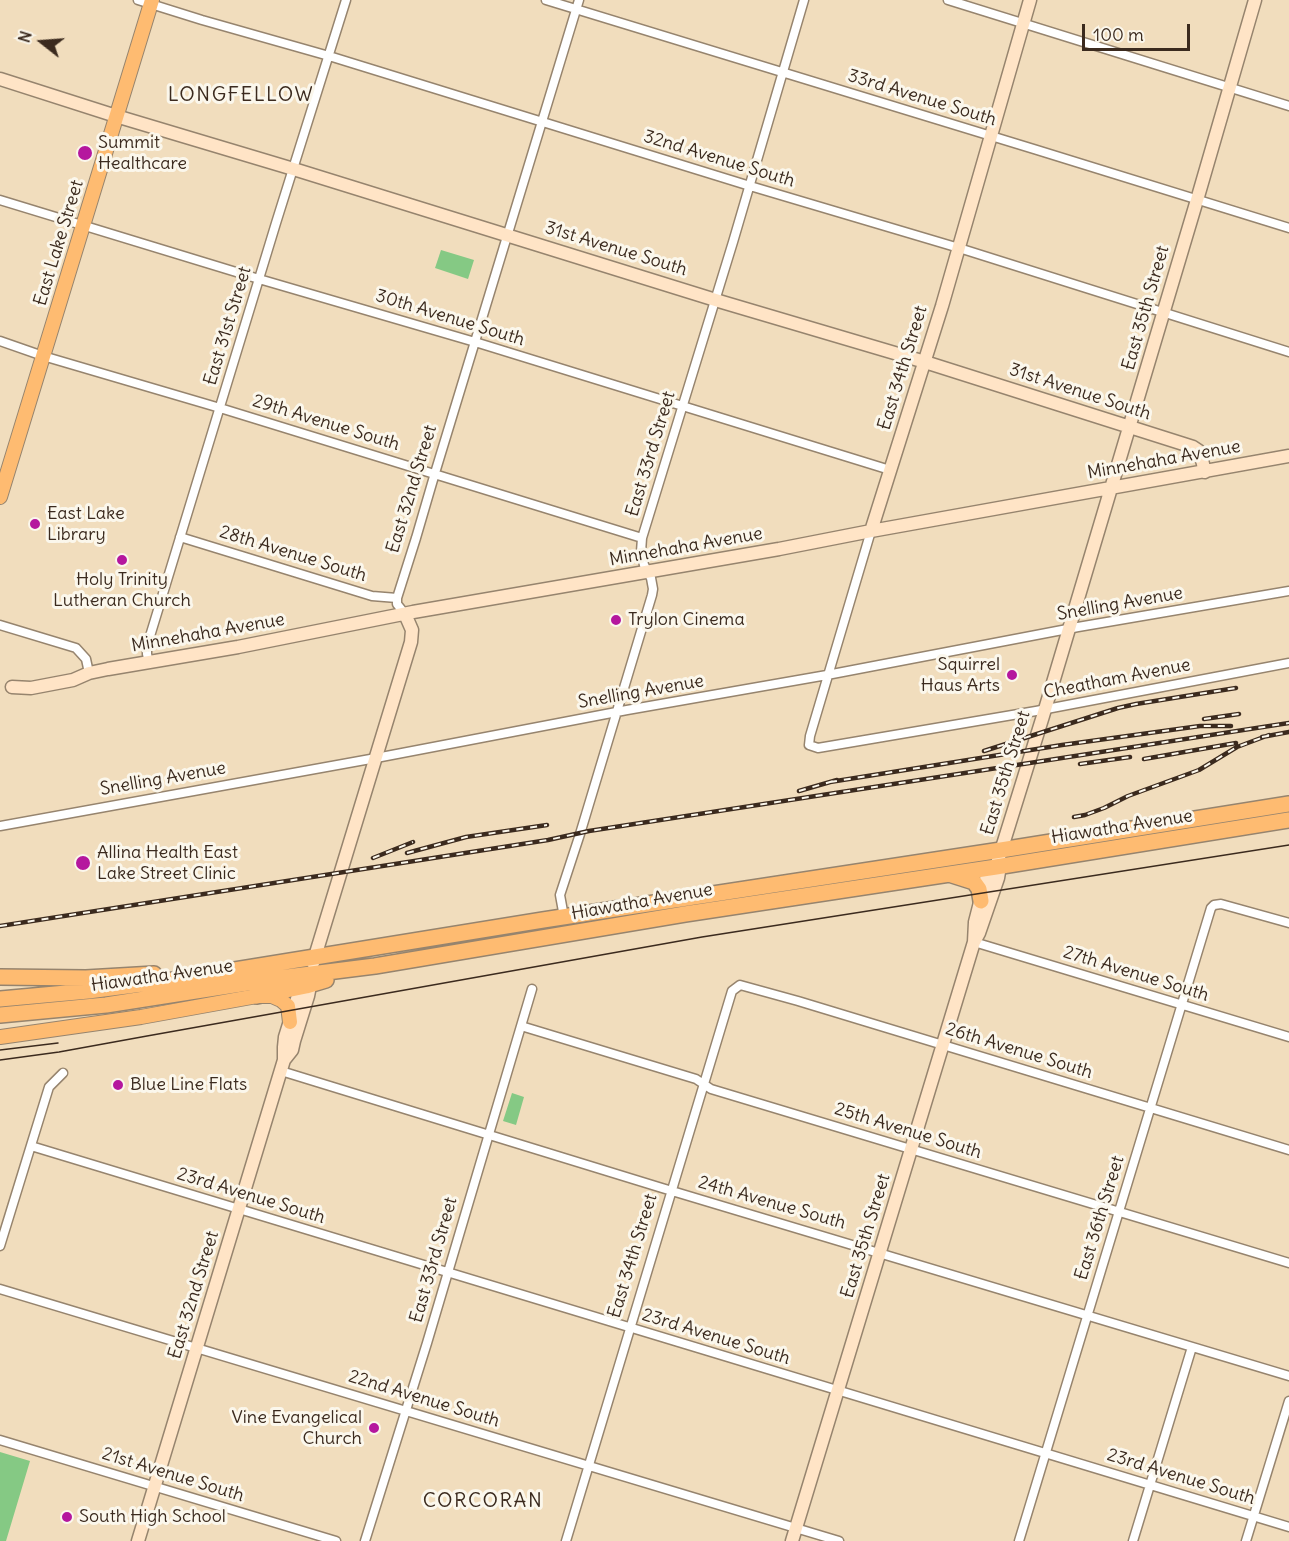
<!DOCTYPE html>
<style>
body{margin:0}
#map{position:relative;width:1289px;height:1541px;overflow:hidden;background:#f1ddbd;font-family:Delius,sans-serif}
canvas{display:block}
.north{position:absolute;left:12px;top:12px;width:60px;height:60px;-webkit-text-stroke:4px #fbf7ec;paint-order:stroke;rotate:287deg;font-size:16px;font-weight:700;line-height:24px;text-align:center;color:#3b2a1e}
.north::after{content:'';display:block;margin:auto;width:21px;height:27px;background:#3b2a1e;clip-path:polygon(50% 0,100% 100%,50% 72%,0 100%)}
.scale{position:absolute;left:1082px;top:24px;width:108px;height:27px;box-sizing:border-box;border:3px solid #3b2a1e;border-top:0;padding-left:8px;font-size:18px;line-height:21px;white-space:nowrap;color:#3b2a1e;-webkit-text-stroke:4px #fbf7ec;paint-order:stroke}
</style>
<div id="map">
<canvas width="1289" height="1541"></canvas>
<div class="north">N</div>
<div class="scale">100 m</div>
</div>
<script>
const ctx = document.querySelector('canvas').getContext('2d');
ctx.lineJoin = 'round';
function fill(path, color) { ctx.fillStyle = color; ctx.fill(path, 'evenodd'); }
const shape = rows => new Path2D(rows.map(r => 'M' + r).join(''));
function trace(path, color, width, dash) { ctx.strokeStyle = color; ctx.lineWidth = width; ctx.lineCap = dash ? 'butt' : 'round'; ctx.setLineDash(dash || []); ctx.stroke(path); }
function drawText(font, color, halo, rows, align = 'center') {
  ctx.font = font + ' Delius,sans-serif'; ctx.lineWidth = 6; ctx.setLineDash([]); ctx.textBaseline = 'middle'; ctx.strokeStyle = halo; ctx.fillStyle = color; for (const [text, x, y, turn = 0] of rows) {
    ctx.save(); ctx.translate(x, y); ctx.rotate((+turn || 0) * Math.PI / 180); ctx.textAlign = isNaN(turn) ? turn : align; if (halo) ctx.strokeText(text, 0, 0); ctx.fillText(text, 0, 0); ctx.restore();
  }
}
fill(shape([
 [441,250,474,260,468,279,435,268],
 [512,1093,524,1097,516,1125,503,1121],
 [0,1452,30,1461,6,1541,0,1541]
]), '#85c984');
const street = shape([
 [138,0,202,20,329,56,750,186,959,248,1289,352],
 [546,0,1037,150,1289,228],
 [948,0,1289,106],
 [0,200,259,279,475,342,890,470],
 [0,341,43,356,220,408,642,538],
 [871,531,810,736,809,745,818,748,1036,711,1289,663],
 [180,537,372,596,397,598],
 [405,614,397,604,397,598,416,538,435,473,579,0],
 [0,625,76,648,86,659,89,673],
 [149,663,147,654,147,646,276,223,346,0],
 [0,826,376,758,627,710,827,675,1078,627,1289,591],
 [564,917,560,895,580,834,652,595,653,589,651,578,644,565,641,552,642,538,733,242,804,0],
 [974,942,1289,1037],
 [521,1026,696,1079,711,1089,1289,1263],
 [281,1071,662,1188,1289,1376],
 [31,1146,1289,1527],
 [0,1246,49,1087,63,1073],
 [0,1289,839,1541],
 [0,1440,336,1541],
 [365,1541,427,1343,532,989],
 [566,1541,732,991,740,985,798,1001,1289,1150],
 [1019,1541,1211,908,1214,905,1221,904,1289,923],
 [1133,1541,1192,1347],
 [1246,1541,1289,1401]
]);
const secondary = shape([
 [0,79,116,116,300,171,722,302,925,362,1193,447,1199,451,1201,456,1205,472],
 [871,531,942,306,1030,0],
 [12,687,31,688,73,680,89,673,108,669,238,647,413,612,779,549,871,531,1289,456],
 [974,942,975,922,986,879,996,867,1043,716,1197,200,1255,0],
 [313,963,411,642,412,630,405,614],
 [284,1060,284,1047,285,1037,295,1005,300,990,306,986,307,982],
 [138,1541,284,1060,292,1050,294,1041,308,996,309,991,306,986],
 [792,1541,974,942,979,933,998,878,999,872,996,867]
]);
const primary = shape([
 [0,497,152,0],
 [0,1037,141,1017,257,996,272,996,281,1000,288,1006,290,1022]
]);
const highway = shape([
 [952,875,974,882,979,889,981,901],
 [0,977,86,978,154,974],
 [257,996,306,986,326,980],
 [0,999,88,991,173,980,543,920,1001,850,1289,804],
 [0,1015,106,1005,279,978,375,966,685,914,996,867,1289,820]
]);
trace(street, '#96846e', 11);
trace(secondary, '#96846e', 15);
trace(primary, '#96846e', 16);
trace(highway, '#96846e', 18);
trace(street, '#fff', 8);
trace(secondary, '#ffe4c6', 12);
trace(primary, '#febb71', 14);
trace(highway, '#febb71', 15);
trace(shape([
 [0,1050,58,1043],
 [0,1060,59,1052,147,1036,702,937,1289,845]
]), '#3b2a1e', 1.5);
const rail = shape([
 [1204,719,1239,714],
 [1262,737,1289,732],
 [984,751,1118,708,1136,704,1236,688],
 [1144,759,1236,743],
 [1080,764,1130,757],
 [830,782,1062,745,1200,726,1231,726],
 [799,791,837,780],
 [1074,817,1085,815,1104,808,1128,796,1199,770,1237,747,1269,735],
 [407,853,466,837,547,825],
 [373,858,413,842],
 [0,926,548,840,589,831,1289,723]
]);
trace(rail, '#3b2a1e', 4.5);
trace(rail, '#fbf7ec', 2, [7]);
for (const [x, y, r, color] of [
 [85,153,8,"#b5179e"],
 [35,524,6,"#b5179e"],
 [122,560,6,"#b5179e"],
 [616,620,6,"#b5179e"],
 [1012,675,6,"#b5179e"],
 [83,863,8,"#b5179e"],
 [118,1085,6,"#b5179e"],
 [374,1428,6,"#b5179e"],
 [67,1517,6,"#b5179e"]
]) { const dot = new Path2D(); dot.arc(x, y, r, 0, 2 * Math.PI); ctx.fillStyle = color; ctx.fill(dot); trace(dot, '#fbf7ec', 2); }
drawText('18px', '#3b2a1e', '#fbf7ec', [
 ["33rd Avenue South",922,98,17],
 ["32nd Avenue South",719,159,17],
 ["East Lake Street",59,243,-73],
 ["31st Avenue South",616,249,17],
 ["East 35th Street",1146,308,-74],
 ["30th Avenue South",450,318,17],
 ["East 31st Street",228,326,-73],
 ["East 34th Street",903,368,-73],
 ["31st Avenue South",1080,392,18],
 ["29th Avenue South",326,423,17],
 ["East 33rd Street",651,454,-73],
 ["Minnehaha Avenue",1164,460,-10],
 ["East 32nd Street",412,489,-73],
 ["Minnehaha Avenue",686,547,-10],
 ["28th Avenue South",293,554,17],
 ["Snelling Avenue",1120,604,-10],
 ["Minnehaha Avenue",208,633,-10],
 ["Cheatham Avenue",1117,679,-11],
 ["Snelling Avenue",641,692,-10],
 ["East 35th Street",1006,773,-73],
 ["Snelling Avenue",163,779,-10],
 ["Hiawatha Avenue",1122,827,-9],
 ["Hiawatha Avenue",642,902,-10],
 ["27th Avenue South",1136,974,17],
 ["Hiawatha Avenue",162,976,-8],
 ["26th Avenue South",1019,1051,17],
 ["25th Avenue South",908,1131,17],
 ["23rd Avenue South",251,1196,17],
 ["24th Avenue South",772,1203,16],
 ["East 36th Street",1100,1218,-73],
 ["East 35th Street",866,1236,-73],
 ["East 34th Street",633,1256,-73],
 ["East 33rd Street",434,1260,-74],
 ["East 32nd Street",194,1295,-73],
 ["23rd Avenue South",716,1337,17],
 ["22nd Avenue South",424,1399,17],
 ["21st Avenue South",173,1475,17],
 ["23rd Avenue South",1181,1477,17]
]);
drawText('18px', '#3b2a1e', '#fbf7ec', [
 ["Summit",98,143],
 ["Healthcare",98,164],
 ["East Lake",47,514],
 ["Library",47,535],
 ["Holy Trinity",122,580,"center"],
 ["Lutheran Church",122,601,"center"],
 ["Trylon Cinema",628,620],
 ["Squirrel",1000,665,"right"],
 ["Haus Arts",1000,686,"right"],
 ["Allina Health East",97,853],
 ["Lake Street Clinic",97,874],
 ["Blue Line Flats",130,1085],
 ["Vine Evangelical",362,1418,"right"],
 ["Church",362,1439,"right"],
 ["South High School",79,1517]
], 'left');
ctx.letterSpacing = '1.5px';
drawText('20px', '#3b2a1e', '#fbf7ec', [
 ["LONGFELLOW",241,95],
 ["CORCORAN",483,1501]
]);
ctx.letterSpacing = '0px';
</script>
